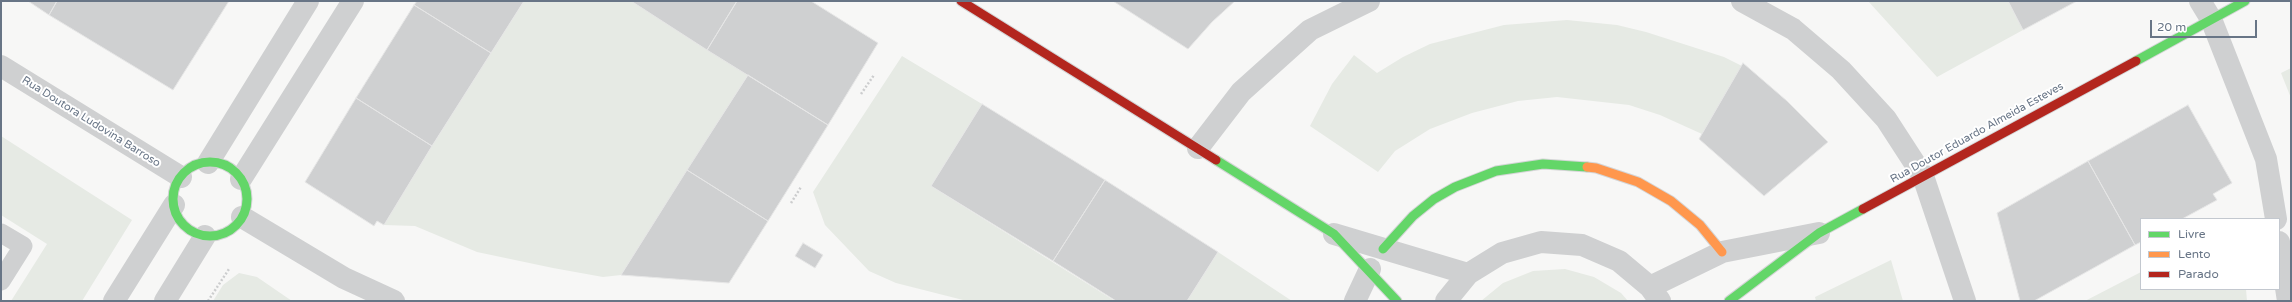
<!DOCTYPE html>
<style>
body{margin:0}
#map{position:relative;width:2292px;height:302px;overflow:hidden;background:#f7f7f6;font-family:"Varela Round",sans-serif}
canvas{display:block}
.frame{position:absolute;inset:0;border:2px solid #687586;pointer-events:none}
.legend{position:absolute;left:2140px;top:218px;width:140px;height:72px;box-sizing:border-box;background:#fff;border:1px solid #c3c8cf;margin:0;padding:5px 7px;list-style:none;font-size:12px;color:#687586}
.legend li{display:flex;align-items:center;gap:8px;height:20px}
.legend b{width:20px;border:1px solid #c3c8cf}
.scale{position:absolute;left:2150px;top:20px;width:107px;height:18px;box-sizing:border-box;border:2px solid #687586;border-top:0;padding-left:5px;font-size:12px;line-height:14px;white-space:nowrap;color:#687586;-webkit-text-stroke:3px #fff;paint-order:stroke}
</style>
<div id="map">
<canvas width="2292" height="302"></canvas>
<div class="frame"></div>
<ul class="legend">
<li><b style="height:5px;background:#63d668"></b>Livre</li>
<li><b style="height:5px;background:#ff974d"></b>Lento</li>
<li><b style="height:5px;background:#b3261e"></b>Parado</li>
</ul>
<div class="scale">20 m</div>
</div>
<script>
const ctx = document.querySelector('canvas').getContext('2d');
ctx.lineJoin = 'round';
function fill(path, color) { ctx.fillStyle = color; ctx.fill(path, 'evenodd'); }
const shape = rows => new Path2D(rows.map(r => 'M' + r).join(''));
function trace(path, color, width, dash) { ctx.strokeStyle = color; ctx.lineWidth = width; ctx.lineCap = dash ? 'butt' : 'round'; ctx.setLineDash(dash || []); ctx.stroke(path); }
function drawText(font, color, halo, rows, align = 'center') {
  ctx.font = font + ' "Varela Round",sans-serif'; ctx.lineWidth = 4; ctx.setLineDash([]); ctx.textBaseline = 'middle'; ctx.strokeStyle = halo; ctx.fillStyle = color; for (const [text, x, y, turn = 0] of rows) {
    ctx.save(); ctx.translate(x, y); ctx.rotate((+turn || 0) * Math.PI / 180); ctx.textAlign = isNaN(turn) ? turn : align; if (halo) ctx.strokeText(text, 0, 0); ctx.fillText(text, 0, 0); ctx.restore();
  }
}
fill(shape([
 [524,1,631,1,748,75,621,275,603,277,553,268,477,252,415,226,384,225,432,146],
 [1868,1,2008,1,2023,30,1937,77],
 [1567,20,1617,25,1646,32,1724,57,1742,66,1702,134,1660,115,1629,105,1557,97,1518,101,1472,113,1430,129,1395,151,1378,172,1310,126,1332,84,1354,55,1377,73,1403,57,1430,44,1504,25],
 [902,56,982,104,931,186,1115,301,967,301,896,283,869,271,825,225,813,192],
 [2291,68,2291,98,2281,73],
 [1,136,132,220,82,301,11,301,47,244,1,215],
 [1218,252,1292,301,1187,301],
 [1891,260,1903,301,1816,301,1815,297],
 [1565,269,1594,277,1621,293,1628,301,1481,301,1503,283,1533,271],
 [2141,272,2141,289,2246,289,2247,301,2085,301],
 [239,273,257,277,292,301,213,301,223,285]
]), '#e6eae4');
const building = shape([
 [28,1,57,1,49,15,28,1],
 [57,1,229,1,173,90,49,15,57,1],
 [417,1,524,1,491,53,414,5,417,1],
 [631,1,737,1,707,50,631,1],
 [737,1,811,1,878,43,828,125,707,50,737,1],
 [1113,1,1235,1,1212,22,1188,49,1113,1],
 [2008,1,2077,1,2023,30,2008,1],
 [414,5,491,53,432,146,356,98,414,5],
 [1743,63,1787,101,1828,142,1764,196,1699,139,1743,63],
 [748,75,828,125,768,221,687,170,748,75],
 [356,98,432,146,384,225,377,221,374,226,305,182,356,98],
 [982,104,1105,180,1053,261,931,186,982,104],
 [2188,105,2232,183,2213,194,2217,200,2182,219,2141,219,2141,242,2135,245,2088,161,2188,105],
 [2088,161,2135,245,2034,301,2020,301,1997,213,2088,161],
 [687,170,768,221,729,283,621,275,687,170],
 [1105,180,1218,252,1187,301,1116,301,1053,261,1105,180],
 [803,243,823,255,815,268,795,256,803,243]
]);
fill(building, '#cfd0d1');
trace(building, '#e6e6e6', 1);
const fast = shape([
 [2136,61,2245,1],
 [1216,160,1334,234,1397,301],
 '173 199a37 37 0 1 1 74 0a37 37 0 1 1-74 0Z',
 [1383,249,1413,216,1434,199,1455,187,1496,171,1543,164,1587,167],
 [1729,301,1819,233,1863,209]
]);
const slow = shape([
 [1587,167,1596,168,1638,182,1671,201,1700,225,1722,252]
]);
const jam = shape([
 [961,1,1216,160],
 [1863,209,2136,61]
]);
trace(fast, '#d4d5d6', 11);
trace(slow, '#d4d5d6', 11);
trace(jam, '#d4d5d6', 11);
trace(shape([
 [861,94,874,75],
 [791,203,801,187],
 [208,301,229,269]
]), '#cccdce', 2.5, [2, 2]);
trace(shape([
 [1,233,23,246,1,281]
]), '#cfd0d1', 19);
trace(shape([
 [1742,1,1793,29,1841,70,1886,119,1923,176,1965,301],
 [2200,1,2211,19,2266,159,2276,219],
 [1,66,181,177],
 [1198,148,1241,92,1310,30,1369,1],
 [208,163,308,1],
 [241,179,353,1],
 [242,217,344,278,394,301],
 [1334,234,1468,274],
 [2279,242,2288,301],
 [1650,287,1722,252,1819,233],
 [114,301,174,205],
 [165,301,205,236],
 [1355,301,1370,269],
 [1446,301,1468,274,1502,253,1541,242,1582,245,1619,261,1650,287,1660,301]
]), '#cfd0d1', 22);
trace(fast, '#63d668', 9);
trace(slow, '#ff974d', 9);
trace(jam, '#b3261e', 9);
drawText('11px', '#687586', '#fff', [
 ["Rua Doutora Ludovina Barroso",91,122,32],
 ["Rua Doutor Eduardo Almeida Esteves",1977,133,-29]
]);
</script>
